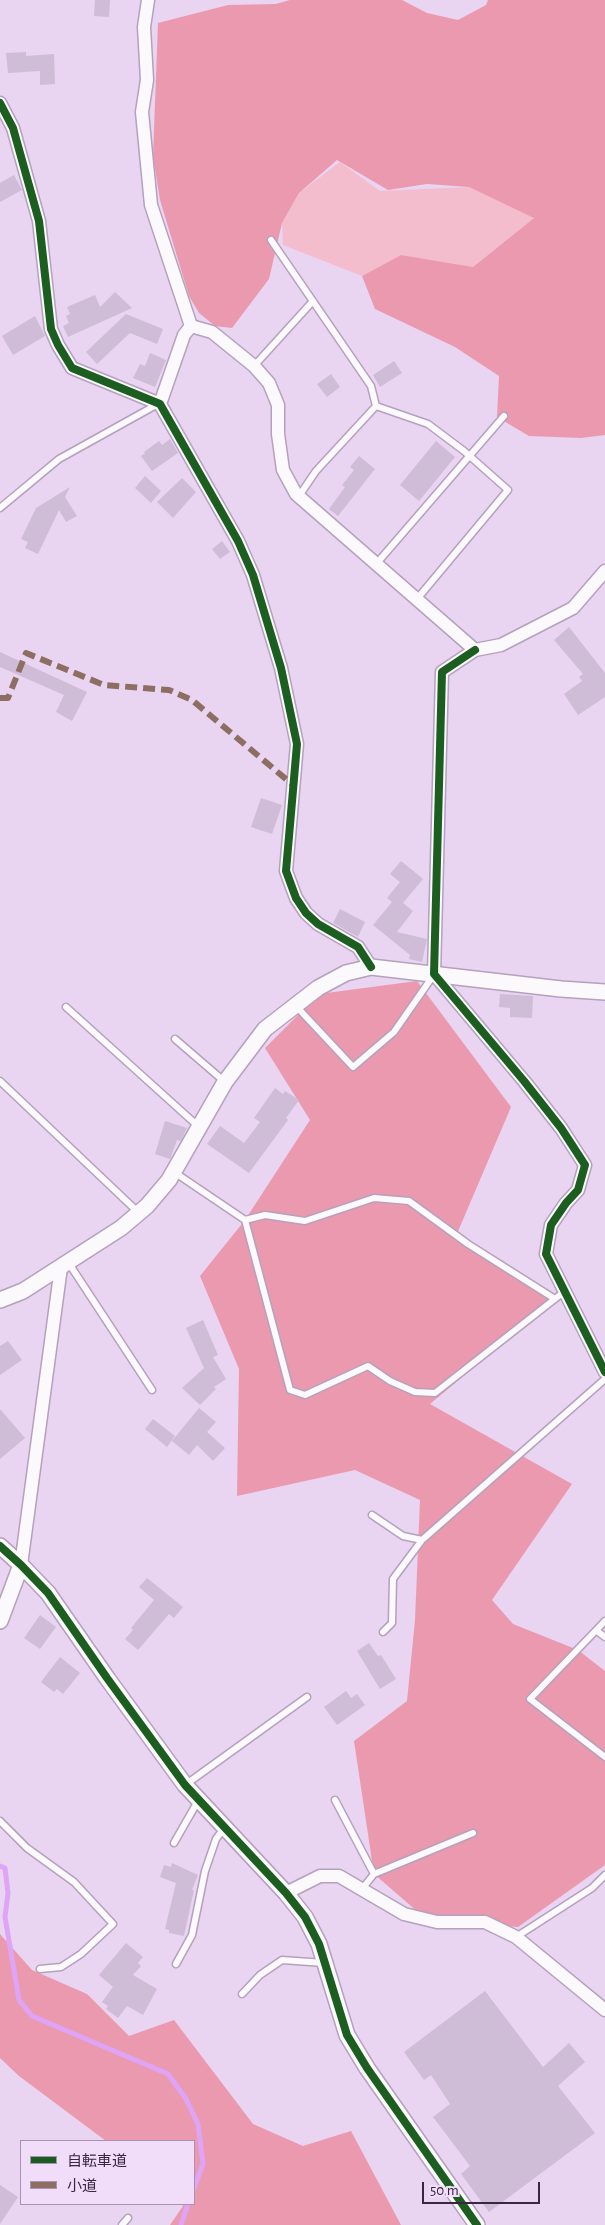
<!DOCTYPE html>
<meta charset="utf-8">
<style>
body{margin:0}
#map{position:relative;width:605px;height:2225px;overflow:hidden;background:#e9d4f2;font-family:"Alegreya Sans","Noto Sans JP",sans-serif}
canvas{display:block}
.legend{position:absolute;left:20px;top:2140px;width:175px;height:65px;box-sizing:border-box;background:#f1ddf9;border:1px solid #a794af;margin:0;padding:6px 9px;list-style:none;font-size:15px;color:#392641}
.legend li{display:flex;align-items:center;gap:10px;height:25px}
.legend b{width:25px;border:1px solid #a794af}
.scale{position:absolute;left:422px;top:2182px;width:118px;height:22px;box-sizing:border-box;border:2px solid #392641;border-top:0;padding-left:6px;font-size:15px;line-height:18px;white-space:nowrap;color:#392641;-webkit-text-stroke:4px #f1ddf9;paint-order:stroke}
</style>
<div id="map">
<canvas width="605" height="2225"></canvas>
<ul class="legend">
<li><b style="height:6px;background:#1b5e20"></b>自転車道</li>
<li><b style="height:6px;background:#8d6e63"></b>小道</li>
</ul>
<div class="scale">50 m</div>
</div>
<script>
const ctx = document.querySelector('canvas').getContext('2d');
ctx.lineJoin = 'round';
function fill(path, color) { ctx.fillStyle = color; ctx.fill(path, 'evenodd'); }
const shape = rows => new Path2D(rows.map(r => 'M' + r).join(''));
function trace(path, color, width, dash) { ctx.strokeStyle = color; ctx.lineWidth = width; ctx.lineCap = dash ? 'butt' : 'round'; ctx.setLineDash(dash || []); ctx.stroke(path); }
fill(shape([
 [340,162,380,191,469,187,535,217,473,267,401,255,362,276,283,245,282,223,299,193]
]), '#f3bdcd');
fill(shape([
 [290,0,402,0,427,13,458,20,486,5,488,0,605,0,605,435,581,438,529,436,497,417,499,376,455,347,375,309,362,276,401,255,473,267,534,218,469,187,427,184,388,190,337,160,299,193,282,223,269,279,232,328,215,326,199,313,189,296,160,200,153,156,158,23,228,5,276,4],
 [417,981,511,1107,456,1236,555,1299,430,1404,572,1484,492,1600,513,1624,578,1650,605,1671,605,1865,518,1927,426,1919,374,1874,354,1741,407,1701,415,1620,420,1500,355,1470,237,1496,239,1369,200,1276,245,1220,310,1120,265,1048,319,994],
 [0,1934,32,1970,87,1994,129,2036,174,2020,253,2124,303,2146,351,2131,401,2225,170,2225,183,2206,181,2204,194,2204,194,2141,106,2141,19,2076,0,2058]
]), '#eb99ae');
trace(shape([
 [0,1866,5,1868,8,1893,5,1917,19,2000,32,2016,168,2074,186,2099,198,2124,203,2164,194,2188],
 [181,2225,188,2204]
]), '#dfa4f6', 5);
fill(shape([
 [95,0,110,0,109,17,94,16],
 [26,52,26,56,54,54,55,84,40,85,40,71,8,73,6,53],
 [14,175,22,190,0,202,0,183],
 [115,292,132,308,68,337,63,326,69,323,66,316,70,314,67,307,95,295,100,307],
 [126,314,163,329,157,344,130,333,97,364,86,352],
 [35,316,45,336,13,355,2,336],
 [150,353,166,360,155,387,133,378,140,364,145,366],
 [394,361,402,373,380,387,373,375],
 [331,374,340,387,327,397,317,384],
 [170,439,178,453,152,471,141,456,145,453,144,452,159,441,162,445],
 [436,441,455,457,419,501,400,485],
 [359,456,375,469,338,516,329,509,345,487,342,485,354,470,350,467],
 [145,476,161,491,151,503,135,488],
 [182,478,196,492,173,518,157,502],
 [70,487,65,497,77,516,66,522,59,510,38,554,25,548,28,542,21,539,36,508],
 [222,541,230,552,220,559,212,549],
 [569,627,605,673,605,697,578,715,564,694,582,681,579,677,583,674,554,640],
 [0,652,87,692,72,721,56,712,64,695,0,667],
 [261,798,282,805,272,834,251,827],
 [401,861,423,879,403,903,413,911,397,932,427,939,422,962,409,959,410,955,373,925,392,902,387,898,400,882,390,874],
 [340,909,365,922,358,937,333,923],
 [500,994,533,996,532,1018,510,1017,510,1008,499,1007],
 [275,1088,283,1094,285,1091,299,1100,286,1118,288,1120,249,1173,207,1144,220,1126,244,1143,260,1122,254,1118],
 [165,1121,187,1128,181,1141,177,1140,170,1159,155,1154],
 [203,1320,218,1355,213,1357,226,1379,214,1387,216,1389,200,1405,182,1388,204,1368,186,1328],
 [8,1341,22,1360,0,1375,0,1346],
 [199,1408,216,1422,207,1432,225,1448,213,1461,197,1445,189,1455,172,1441],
 [0,1409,25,1438,0,1459],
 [153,1419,175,1436,167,1447,145,1429],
 [147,1578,183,1607,174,1618,169,1614,138,1650,125,1639,133,1630,131,1628,154,1600,139,1587],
 [40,1615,56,1627,40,1649,24,1638],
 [369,1643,378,1656,381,1655,396,1679,380,1689,357,1651],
 [60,1657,80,1673,63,1694,57,1689,54,1692,41,1682],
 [346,1691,351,1698,357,1694,365,1705,337,1725,324,1707],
 [172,1863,198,1875,192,1890,194,1890,184,1936,169,1933,169,1930,165,1929,176,1883,160,1877,164,1865,171,1867],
 [126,1943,143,1957,138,1963,141,1966,133,1975,157,1989,143,2015,127,2006,118,2018,106,2009,108,2006,102,2002,113,1987,99,1975],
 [485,1991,543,2067,569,2043,585,2062,558,2086,595,2133,489,2212,461,2174,470,2166,433,2117,450,2104,431,2075,424,2080,404,2052],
 [0,2185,18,2197,0,2224]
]), '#cfbcd7');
const service = shape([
 [271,240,371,386,376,406,428,424,464,451,508,490,417,599],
 [254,366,313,301],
 [299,496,316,471,376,406],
 [0,508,59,459,158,404],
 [377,563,504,416],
 [295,1005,353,1067,394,1032,433,976],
 [66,1007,199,1127],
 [175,1039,225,1082],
 [0,1081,139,1213],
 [174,1172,245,1220,290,1390,305,1395,368,1366,390,1381,415,1392,435,1393,565,1291],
 [245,1220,265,1215,305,1221,374,1198,409,1201,468,1244,555,1299],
 [68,1262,152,1390],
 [372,1515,403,1536,422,1540,605,1379],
 [605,1621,530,1699,605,1757],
 [597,1631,605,1637],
 [383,1632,392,1623,393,1579,422,1540],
 [185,1785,307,1697],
 [335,1800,374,1874],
 [0,1821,27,1848,74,1882,113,1924,81,1954,61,1967,40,1969],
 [174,1843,198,1801],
 [362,1889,374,1874,473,1833],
 [516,1937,592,1888,605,1875],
 [176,1964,192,1935,205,1871,216,1839,224,1828],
 [242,1994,260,1975,282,1960,324,1963],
 [122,2225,128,2218]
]);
const minor = shape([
 [148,0,144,27,147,80,142,112,151,205,191,326],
 [0,103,13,128,39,221,51,329,58,345,72,368,160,404,238,541,253,575,281,668,297,744,286,871,296,898,306,913,318,924,358,947,371,967],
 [191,326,212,332,254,366,269,383,278,405,278,434,283,470,296,494,475,650,501,645,573,608,605,571],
 [160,404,184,335,191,326],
 [475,650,442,672,434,974,524,1081,561,1128,585,1165,578,1190,566,1203,551,1225,546,1254,605,1372],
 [21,1565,61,1267],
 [286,1893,320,1876,339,1876,404,1914,437,1922,485,1922,516,1937,605,2010]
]);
const tertiary = shape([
 [0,1300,23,1291,121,1228,147,1206,169,1180,225,1082,265,1029,318,988,346,973,371,967,561,989,605,992],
 [0,1546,21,1565,48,1593,107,1678,185,1785,286,1893,305,1917,319,1944,347,2035,367,2068,477,2225],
 [0,1621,21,1565]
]);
trace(service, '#b4a1bc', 9);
trace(minor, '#b4a1bc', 15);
trace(tertiary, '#b4a1bc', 18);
trace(service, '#fcf9fd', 6);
trace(minor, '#fcf9fd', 12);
trace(tertiary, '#fcf9fd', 15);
trace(shape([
 [0,698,8,698,26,653,104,685,169,690,192,700,293,785]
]), '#8d6e63', 6, [12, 6]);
trace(shape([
 [0,103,13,128,39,221,51,329,58,345,72,368,160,404,238,541,253,575,281,668,297,744,286,871,296,898,306,913,318,924,358,947,371,967],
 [475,650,442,672,434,974,524,1081,561,1128,585,1165,578,1190,566,1203,551,1225,546,1254,605,1372],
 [0,1546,21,1565,48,1593,107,1678,185,1785,286,1893,305,1917,319,1944,347,2035,367,2068,477,2225]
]), '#1b5e20', 8);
</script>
